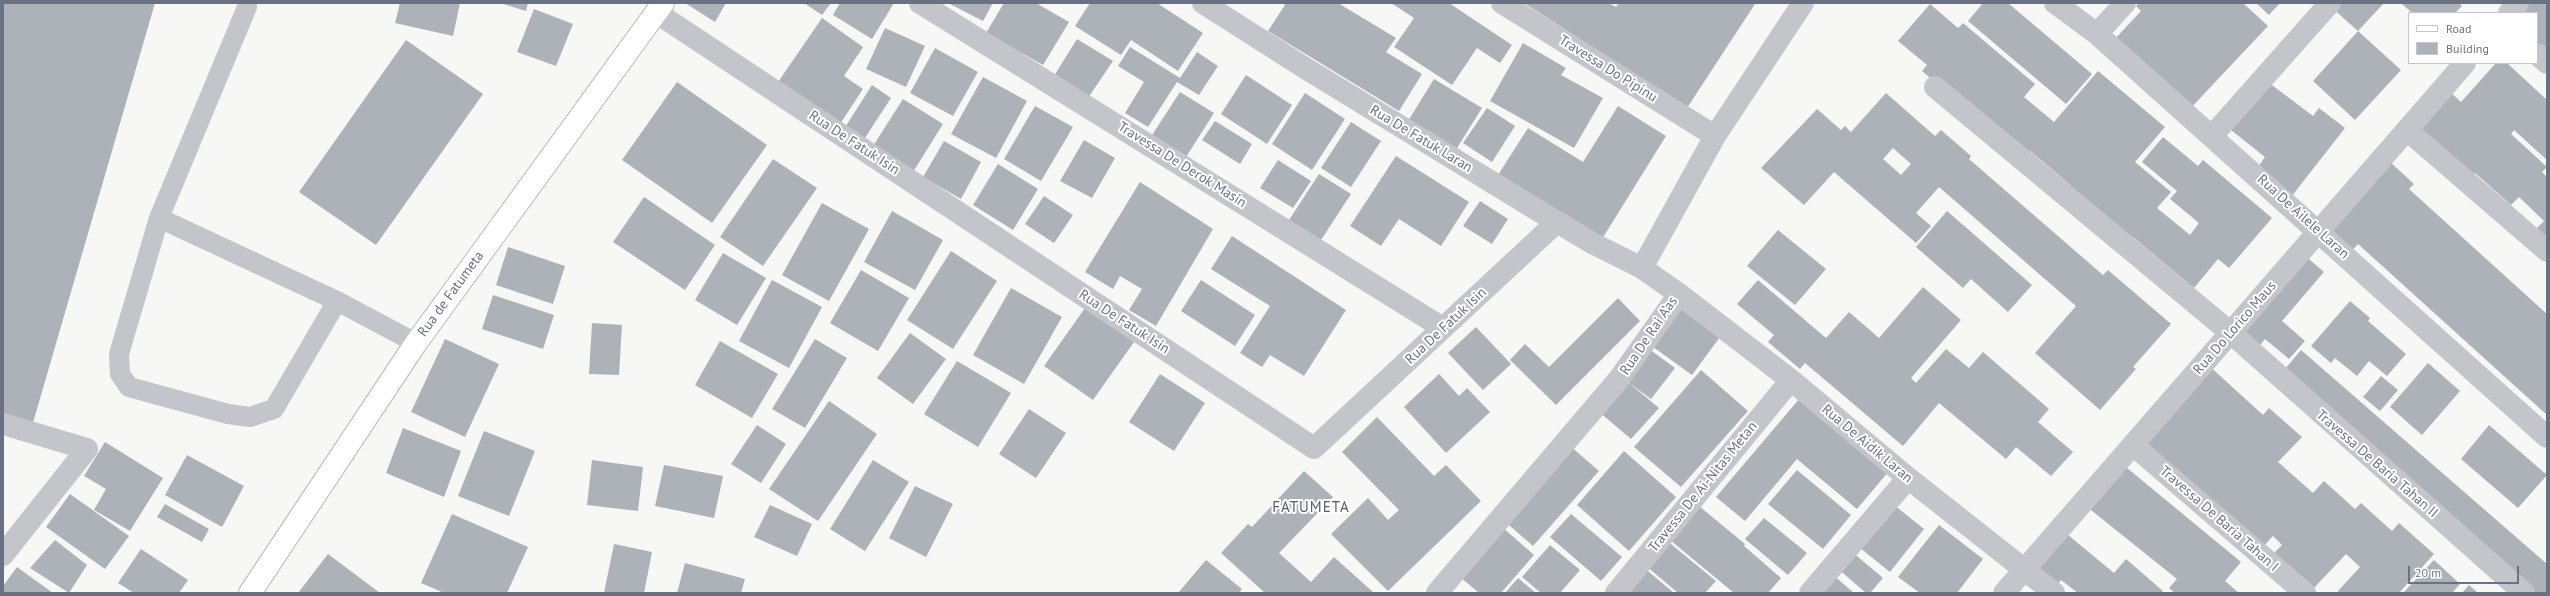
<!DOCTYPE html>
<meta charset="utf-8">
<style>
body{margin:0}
#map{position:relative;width:2550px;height:596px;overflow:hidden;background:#f7f7f5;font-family:"PT Sans",sans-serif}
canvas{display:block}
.frame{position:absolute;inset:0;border:4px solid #697183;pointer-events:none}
.legend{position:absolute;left:2408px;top:12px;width:130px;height:52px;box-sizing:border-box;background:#fff;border:1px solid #c3c6cd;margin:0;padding:5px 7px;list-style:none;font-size:12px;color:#697183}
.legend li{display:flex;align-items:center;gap:8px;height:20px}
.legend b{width:20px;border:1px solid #c3c6cd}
.scale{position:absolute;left:2408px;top:566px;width:111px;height:18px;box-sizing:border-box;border:2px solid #697183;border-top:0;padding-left:5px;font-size:12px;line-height:14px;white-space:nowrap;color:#697183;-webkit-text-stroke:3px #fff;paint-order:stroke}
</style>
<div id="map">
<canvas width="2550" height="596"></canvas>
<div class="frame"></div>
<ul class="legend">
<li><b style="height:5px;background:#fff"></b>Road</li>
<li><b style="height:11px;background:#adb1b8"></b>Building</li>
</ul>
<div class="scale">20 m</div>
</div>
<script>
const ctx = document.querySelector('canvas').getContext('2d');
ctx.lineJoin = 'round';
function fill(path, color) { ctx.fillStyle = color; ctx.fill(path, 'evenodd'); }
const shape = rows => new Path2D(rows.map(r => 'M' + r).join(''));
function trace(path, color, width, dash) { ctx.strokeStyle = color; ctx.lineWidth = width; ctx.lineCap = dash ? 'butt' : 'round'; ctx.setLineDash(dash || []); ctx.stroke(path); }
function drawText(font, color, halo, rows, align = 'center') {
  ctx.font = font + ' "PT Sans",sans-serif'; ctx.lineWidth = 4; ctx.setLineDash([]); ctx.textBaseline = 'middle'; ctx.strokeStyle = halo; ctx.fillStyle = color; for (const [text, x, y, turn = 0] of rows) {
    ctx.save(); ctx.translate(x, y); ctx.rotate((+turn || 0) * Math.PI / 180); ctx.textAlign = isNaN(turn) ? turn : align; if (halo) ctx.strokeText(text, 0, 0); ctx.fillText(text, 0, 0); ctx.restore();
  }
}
fill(shape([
 [3,3,155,3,30,433,3,425],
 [400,3,460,3,453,36,395,23],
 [500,3,528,3,526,11],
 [685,3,726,3,715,22],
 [804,3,831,3,822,15],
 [840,3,894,3,872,39,833,15],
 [948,3,993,3,983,21],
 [1004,3,1036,3,1069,22,1043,65,986,33],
 [1090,3,1157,3,1203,33,1178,71,1131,40,1121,55,1075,26],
 [1282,3,1338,3,1396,38,1386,52,1422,74,1399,111,1268,31,1285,5],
 [1391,3,1449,3,1512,45,1500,63,1477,48,1452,85,1394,47,1414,18],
 [1524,3,1609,3,1616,7,1619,3,1755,4,1687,108],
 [1983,3,2008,3,2092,74,2066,104,1968,21],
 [2139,3,2243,3,2268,26,2188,111,2113,41,2141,11,2136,6],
 [2256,3,2280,3,2269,15],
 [2334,3,2384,3,2358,31,2331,7],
 [2401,3,2459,3,2462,6,2455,13,2412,13],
 [2522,3,2547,3,2547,58,2537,49,2537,13,2513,13],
 [1930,4,1958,28,1963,23,2035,84,2024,97,2054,122,2098,71,2165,127,2135,162,2171,192,2157,208,2190,235,2199,223,2170,199,2177,191,2142,162,2163,137,2198,166,2203,160,2272,218,2229,268,2218,259,2194,288,2133,237,2127,245,2068,183,2030,151,2024,157,1922,71,1927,65,1898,41],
 [534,9,573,24,556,66,517,52],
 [822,18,863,47,844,76,863,89,840,124,778,82],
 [885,28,925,46,906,87,866,69],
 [2358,31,2401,70,2355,120,2313,81],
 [1077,39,1113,61,1088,98,1054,76],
 [406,40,483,94,376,245,299,192],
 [1523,43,1566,68,1561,75,1603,98,1574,148,1490,101],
 [1130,47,1180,78,1197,52,1218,66,1199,95,1177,82,1148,127,1125,113,1144,82,1118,66],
 [935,48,978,72,953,116,910,93],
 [2496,63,2507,63,2547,100,2547,160,2514,130,2511,134,2547,167,2542,172,2547,177,2547,239,2536,229,2544,221,2519,197,2511,205,2475,173,2469,180,2415,131,2450,92,2461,102],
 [1246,75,1292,105,1267,144,1221,114],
 [983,77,1027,101,996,158,951,134],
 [1434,79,1482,108,1452,156,1405,126],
 [677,82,767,145,712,223,622,160],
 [2268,82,2313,116,2319,108,2345,128,2291,197,2256,170,2265,157,2231,130],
 [872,85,891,98,863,141,844,129],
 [1180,92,1214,113,1186,157,1152,135],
 [1305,93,1345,119,1312,170,1272,144],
 [1886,93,1935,136,1941,130,1971,156,1969,159,2103,275,2108,270,2171,324,2133,367,2136,369,2100,410,2035,353,2076,306,1939,187,1916,213,1931,226,1916,243,1834,172,1804,205,1761,168,1817,109,1841,130,1845,126,1851,132],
 [1893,148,1911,164,1901,175,1883,159],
 [903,99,943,124,913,172,873,146],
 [1035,106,1073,127,1041,181,1004,159],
 [1618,106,1666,136,1602,239,1498,175,1528,128,1583,162],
 [1487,108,1515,126,1492,162,1463,143],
 [1215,121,1252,144,1240,164,1202,140],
 [1351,122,1381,141,1351,187,1321,168],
 [1084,140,1115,158,1092,198,1060,181],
 [944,141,981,162,961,199,923,177],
 [1396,156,1469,202,1441,246,1399,219,1381,246,1350,226],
 [773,159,817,188,763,266,720,237],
 [2387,159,2414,184,2409,189,2547,314,2547,415,2358,244,2350,253,2324,227],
 [1278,160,1311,181,1293,208,1260,188],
 [998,164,1038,189,1013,230,973,205],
 [1319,174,1351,194,1321,240,1289,220],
 [1140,182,1213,229,1156,326,1129,310,1142,289,1120,276,1113,289,1085,272],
 [1044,196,1073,215,1054,243,1025,224],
 [644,197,715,245,685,290,613,242],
 [1480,201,1508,219,1492,244,1463,226],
 [822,203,869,229,829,301,782,275],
 [892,211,943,240,915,290,864,262],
 [1947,211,2032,285,2008,312,1971,279,1963,288,1916,247],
 [1778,230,1826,269,1795,305,1747,266],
 [1232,236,1346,310,1304,376,1270,355,1262,367,1240,353,1270,306,1211,269],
 [508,247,565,266,553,304,496,285],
 [951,251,997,281,953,349,907,320],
 [723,253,766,278,737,325,695,300],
 [2302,253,2324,272,2282,321,2305,341,2289,359,2265,339,2257,349,2235,329],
 [861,270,909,298,878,351,830,323],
 [772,280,822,307,789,368,739,341],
 [1201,280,1255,315,1235,346,1181,311],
 [1758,280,1826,338,1849,312,1879,338,1923,287,1961,320,1911,378,1916,383,1946,349,1969,368,1983,352,2049,409,2038,422,2073,452,2051,476,2016,447,2006,459,1939,403,1903,446,1805,363,1800,369,1768,342,1774,335,1737,304],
 [1011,288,1062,317,1024,384,973,355],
 [493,295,554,315,543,349,482,329],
 [1618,298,1640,321,1556,405,1510,360,1525,344,1549,367],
 [2350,301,2370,318,2368,321,2406,354,2387,376,2369,361,2357,376,2335,358,2331,363,2311,346],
 [1678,306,1720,337,1692,375,1649,344],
 [1085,308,1134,342,1093,400,1044,366],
 [592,323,622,325,619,375,589,374],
 [1476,327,1511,364,1483,390,1448,353],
 [910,333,946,359,913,404,877,378],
 [445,339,499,364,465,437,411,412],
 [815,339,847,358,805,428,772,409],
 [720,341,778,374,752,418,695,385],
 [1649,349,1675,368,1651,399,1628,382,1659,408,1631,439,1598,411],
 [2301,350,2547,564,2547,593,2529,593,2279,376],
 [957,361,1011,393,978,447,924,414],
 [2428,363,2460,391,2422,435,2390,407],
 [2207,364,2263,415,2269,408,2302,437,2278,462,2313,493,2324,481,2355,509,2361,503,2392,531,2399,523,2434,554,2399,593,2340,593,2338,591,2360,567,2346,554,2313,589,2273,554,2282,545,2273,536,2259,551,2139,443],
 [1701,370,1748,411,1681,487,1634,447],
 [1160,374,1205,403,1174,451,1129,422],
 [1439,374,1459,396,1467,388,1490,412,1446,453,1404,407],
 [2381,376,2398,390,2380,411,2363,397],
 [1800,398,1889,471,1857,509,1797,459,1745,521,1716,497],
 [829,401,877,434,818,521,769,489],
 [1029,409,1066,433,1036,478,999,454],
 [1377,417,1434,476,1446,465,1481,501,1388,591,1331,534,1368,498,1388,520,1399,510,1342,452],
 [757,425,786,444,761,483,731,464],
 [2489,425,2547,475,2518,508,2461,459],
 [403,428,461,451,444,497,386,473],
 [484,431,535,451,509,516,458,496],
 [105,442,163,478,130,531,94,510,106,489,84,476],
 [1569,445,1599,471,1533,546,1503,520],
 [1624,451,1676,497,1629,551,1577,505],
 [187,455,244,486,222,527,165,495],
 [592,460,643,467,638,511,587,505],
 [873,460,909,482,865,551,830,529],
 [2121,463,2241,562,2225,581,2239,593,2175,593,2169,588,2177,579,2086,506],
 [664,465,723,476,714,518,655,506],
 [1797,470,1851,515,1823,549,1768,504],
 [1304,471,1333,497,1279,553,1311,582,1334,557,1374,593,1265,593,1221,553,1248,524,1252,527],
 [915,486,953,504,926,557,889,538],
 [70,494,129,536,105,569,46,527],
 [165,504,209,529,202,542,157,517],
 [770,505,812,524,797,556,754,537],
 [1894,505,1924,529,1890,572,1860,548],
 [1699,506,1745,544,1744,546,1781,578,1768,593,1734,593,1670,540],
 [452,514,528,547,507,593,444,593,421,583],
 [1571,514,1622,557,1601,581,1550,537],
 [1764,518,1807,553,1788,575,1745,539],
 [1939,525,1983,559,1957,593,1920,593,1898,577],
 [1502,527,1534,555,1501,593,1479,593,1459,576],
 [2062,530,2114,573,2126,559,2163,591,2161,593,2078,593,2061,580,2055,588,2031,567],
 [55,540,87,565,69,593,30,568],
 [1666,540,1716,581,1705,593,1678,593,1645,565],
 [614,544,652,552,644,593,604,593],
 [1550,545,1580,570,1560,593,1541,593,1522,577],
 [141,549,188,580,179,593,134,593,118,583],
 [1851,551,1883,578,1870,593,1866,593,1836,567],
 [328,554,380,593,298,593],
 [1206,560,1242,589,1239,593,1178,593],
 [2434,560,2460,584,2452,593,2403,593],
 [685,563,745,579,741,593,677,593],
 [17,567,53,593,3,593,3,586],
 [1643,567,1674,593,1621,593],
 [1832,574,1854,593,1815,593],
 [1518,578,1536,593,1505,593],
 [2469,585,2478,593,2462,593]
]), '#adb1b8');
const secondary = shape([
 [250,593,416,343,663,3]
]);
trace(secondary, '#b8bac0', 24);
trace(shape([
 [247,7,159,218,119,354,120,374,129,387,228,414,250,417,274,409,337,301],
 [159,218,337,301,416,343]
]), '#c3c5ca', 20);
trace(shape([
 [920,3,1443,328],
 [1203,3,1305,68,1557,222,1594,244,1642,268],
 [1502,3,1715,136],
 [2055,3,2097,34,2547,437],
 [657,13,1314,448,1557,222],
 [2509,13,2518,3],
 [2097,34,2125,3],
 [2537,54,2547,63],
 [1935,87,2231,333,2524,593],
 [2407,130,2547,251],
 [2212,136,2330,3],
 [1679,294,1791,380,1908,478,2054,593],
 [3,424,87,449,3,555],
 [2133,445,2305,593],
 [1437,593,1619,379,1679,294,1642,268,1715,136,1803,3],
 [1616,593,1791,380],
 [1810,593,1908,478],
 [2004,593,2465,63]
]), '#c3c5ca', 22);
trace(secondary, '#fff', 22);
drawText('14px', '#697183', '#fff', [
 ["Travessa Do Pipinu",1608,69,32],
 ["Rua De Fatuk Laran",1421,139,31],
 ["Rua De Fatuk Isin",854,143,33],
 ["Travessa De Derok Masin",1182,165,32],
 ["Rua De Ailele Laran",2303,217,42],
 ["Rua de Fatumeta",451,294,-54],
 ["Rua De Fatuk Isin",1124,322,33],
 ["Rua De Fatuk Isin",1446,326,-43],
 ["Rua Do Lorico Maus",2235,328,-49],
 ["Rua De Rai A’as",1649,336,-56],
 ["Rua De Aidik Laran",1867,444,40],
 ["Travessa De Baria Tahan II",2377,464,41],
 ["Travessa De Ai-Nitas Metan",1703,487,-51],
 ["Travessa De Baria Tahan I",2219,519,41]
]);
ctx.letterSpacing = '1px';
drawText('15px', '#575c69', '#fff', [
 ["FATUMETA",1311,508]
]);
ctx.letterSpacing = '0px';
</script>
